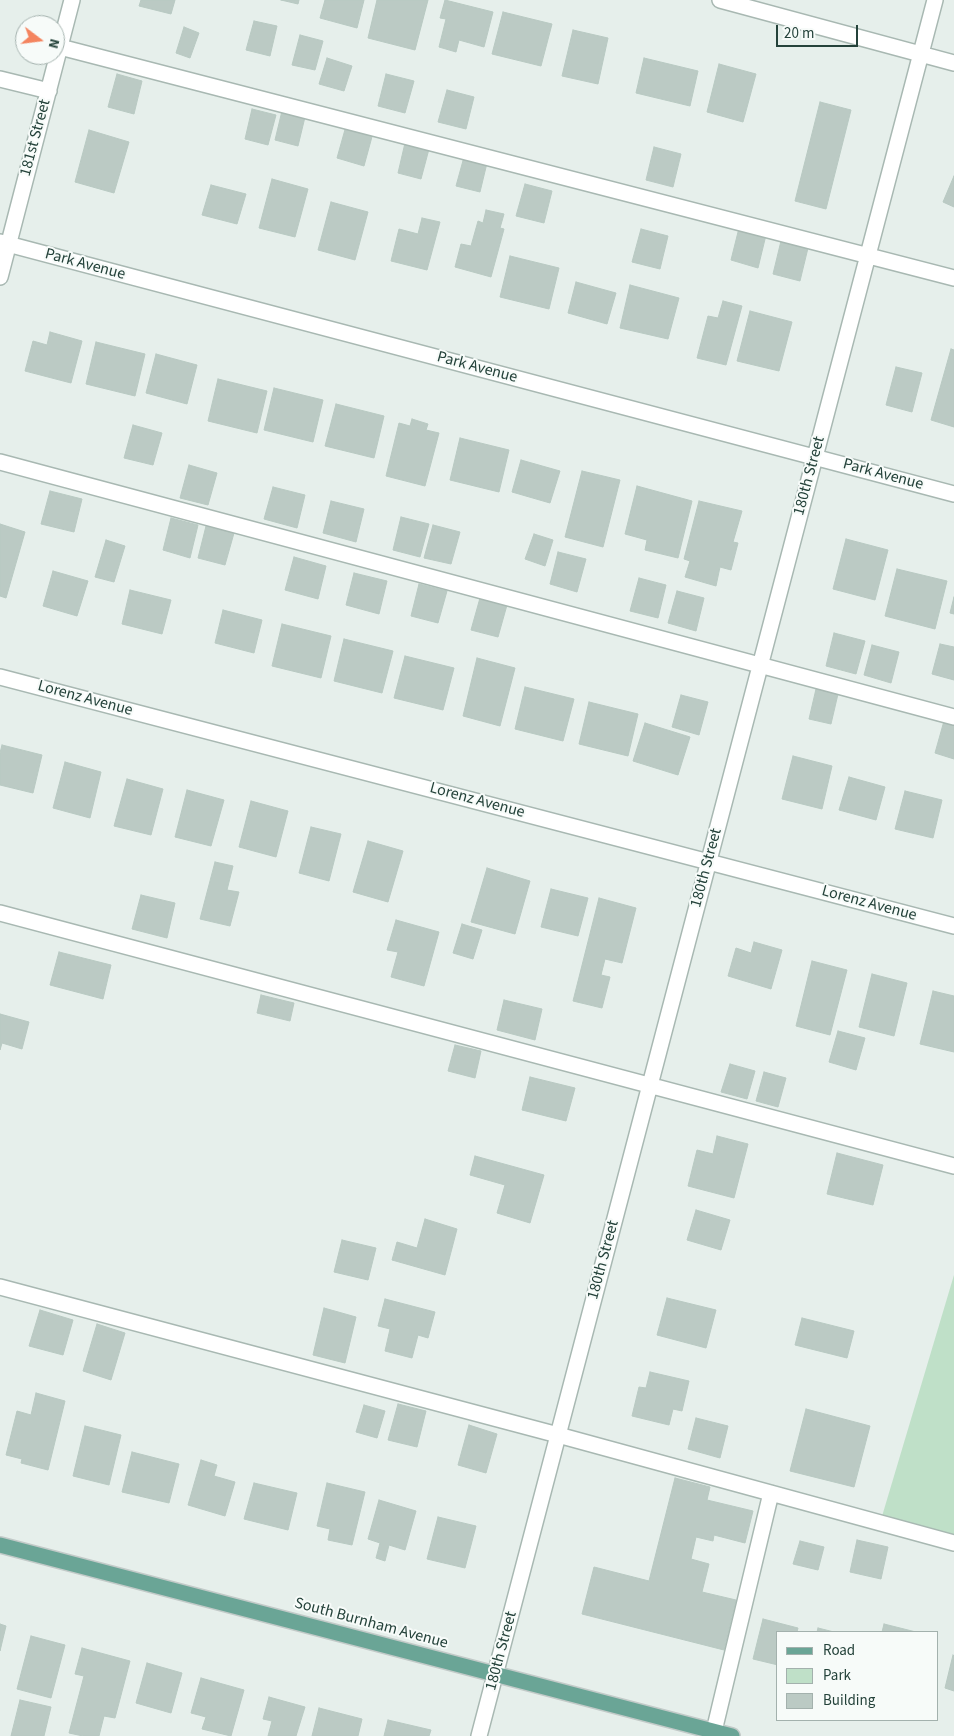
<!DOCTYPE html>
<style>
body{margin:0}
#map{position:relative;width:954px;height:1736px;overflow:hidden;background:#e6efeb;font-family:"Source Sans 3",sans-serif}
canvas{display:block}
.legend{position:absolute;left:776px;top:1631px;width:162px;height:90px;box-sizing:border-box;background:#f7fbf9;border:1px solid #a3b1ad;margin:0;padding:6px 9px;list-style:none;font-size:15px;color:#24423a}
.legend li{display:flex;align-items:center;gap:10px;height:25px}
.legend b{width:25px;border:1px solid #a3b1ad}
.north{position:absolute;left:15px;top:15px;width:50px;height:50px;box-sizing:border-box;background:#f7fbf9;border:1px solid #a3b1ad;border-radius:50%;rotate:105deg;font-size:14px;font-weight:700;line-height:20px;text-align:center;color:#24423a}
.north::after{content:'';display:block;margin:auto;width:18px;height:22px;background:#f4845f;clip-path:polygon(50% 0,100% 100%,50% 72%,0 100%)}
.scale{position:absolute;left:776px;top:25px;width:82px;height:22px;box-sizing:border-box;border:2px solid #24423a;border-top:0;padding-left:6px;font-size:15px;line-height:18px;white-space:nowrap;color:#24423a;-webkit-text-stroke:4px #f7fbf9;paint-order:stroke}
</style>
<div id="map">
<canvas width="954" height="1736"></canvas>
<ul class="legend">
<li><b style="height:6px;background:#6aa596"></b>Road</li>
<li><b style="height:14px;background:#bfe0c8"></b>Park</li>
<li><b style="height:14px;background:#bbcac4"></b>Building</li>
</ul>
<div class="north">N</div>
<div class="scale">20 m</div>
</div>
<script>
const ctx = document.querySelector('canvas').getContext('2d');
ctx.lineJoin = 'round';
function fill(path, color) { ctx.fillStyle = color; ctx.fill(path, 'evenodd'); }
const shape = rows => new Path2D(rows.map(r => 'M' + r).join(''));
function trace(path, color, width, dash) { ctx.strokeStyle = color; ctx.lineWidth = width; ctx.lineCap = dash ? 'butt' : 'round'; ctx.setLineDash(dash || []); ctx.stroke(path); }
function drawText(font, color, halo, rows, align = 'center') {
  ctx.font = font + ' "Source Sans 3",sans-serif'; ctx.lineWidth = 4; ctx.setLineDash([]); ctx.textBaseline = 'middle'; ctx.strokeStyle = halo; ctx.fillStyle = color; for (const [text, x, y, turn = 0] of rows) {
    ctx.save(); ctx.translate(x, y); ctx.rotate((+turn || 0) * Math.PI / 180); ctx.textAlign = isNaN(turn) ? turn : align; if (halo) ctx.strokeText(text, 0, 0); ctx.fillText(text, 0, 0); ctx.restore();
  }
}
fill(shape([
 [954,1275,954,1543,880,1523]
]), '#bfe0c8');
const building = shape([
 [141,0,175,0,171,14,139,6,141,0],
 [281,0,299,0,298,4,281,0],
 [325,0,364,0,357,28,320,18,325,0],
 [377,0,428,0,415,50,368,38,377,0],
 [445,0,493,12,484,47,459,40,456,52,439,47,446,19,440,18,445,0],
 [503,12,552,24,541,66,492,54,503,12],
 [254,21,277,26,270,56,246,50,254,21],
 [184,27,199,33,190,58,176,53,184,27],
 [573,30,608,38,598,84,562,76,573,30],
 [300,35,323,41,315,70,292,65,300,35],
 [327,58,352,66,344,91,319,84,327,58],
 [644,58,698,71,690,106,636,93,644,58],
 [719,64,756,74,743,122,707,112,719,64],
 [117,74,142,81,134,114,108,107,117,74],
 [386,74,414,81,405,113,378,106,386,74],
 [447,90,474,97,466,129,438,122,447,90],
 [820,102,851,110,826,209,795,201,820,102],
 [252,109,276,115,268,145,245,139,252,109],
 [282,111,305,117,298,146,275,140,282,111],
 [346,126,373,133,364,166,337,158,346,126],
 [89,130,129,142,114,193,75,182,89,130],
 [405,143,429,149,421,179,398,173,405,143],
 [654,147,681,154,673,187,646,180,654,147],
 [464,157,487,163,480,192,456,186,464,157],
 [954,176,954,207,943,202,954,176],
 [272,179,308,189,295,237,259,228,272,179],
 [525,184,552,191,544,223,516,216,525,184],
 [211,185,246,194,237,224,202,215,211,185],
 [331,202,368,212,355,260,318,250,331,202],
 [486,210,504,214,500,228,504,229,491,277,455,267,461,244,471,246,478,221,483,223,486,210],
 [422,218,440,222,427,270,391,261,399,229,418,234,422,218],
 [739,228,766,235,758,268,731,260,739,228],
 [641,229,668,236,660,269,632,262,641,229],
 [781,241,808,248,800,281,773,274,781,241],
 [510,256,559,268,549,309,500,297,510,256],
 [576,282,616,293,607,324,568,313,576,282],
 [630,285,679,298,668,339,620,328,630,285],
 [723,301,742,306,726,365,697,358,708,316,718,318,723,301],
 [750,311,792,322,779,371,737,361,750,311],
 [50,332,82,341,71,383,25,371,33,341,47,345,50,332],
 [96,342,145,354,135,396,86,384,96,342],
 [951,349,954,350,954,427,931,420,951,349],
 [156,354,197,365,187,404,146,393,156,354],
 [896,367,922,373,912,412,886,405,896,367],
 [218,379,267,391,257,433,208,421,218,379],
 [274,388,323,400,313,442,264,430,274,388],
 [336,404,384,416,374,458,325,446,336,404],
 [412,419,428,424,426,430,439,433,425,486,386,476,399,423,410,426,412,419],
 [133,425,162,433,153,465,124,458,133,425],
 [460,438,509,450,499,492,450,480,460,438],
 [521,460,560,471,550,503,512,492,521,460],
 [189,465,217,473,208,505,180,498,189,465],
 [582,471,620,480,603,547,565,537,582,471],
 [637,486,692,501,678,558,645,550,647,540,625,534,637,486],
 [273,487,305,495,297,528,264,519,273,487],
 [50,491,82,499,74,532,41,524,50,491],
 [331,501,364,509,356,542,323,533,331,501],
 [699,501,742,511,733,542,738,543,731,570,720,567,716,586,685,577,690,561,684,559,699,501],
 [401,517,429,524,420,557,393,550,401,517],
 [171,518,198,525,190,558,163,550,171,518],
 [0,524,25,532,6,598,0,596,0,524],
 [433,525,460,532,451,564,424,558,433,525],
 [206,526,234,533,225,565,198,558,206,526],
 [534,534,553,540,545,566,525,559,534,534],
 [846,539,888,550,875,600,833,589,846,539],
 [106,540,125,546,114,582,95,577,106,540],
 [558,552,586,559,577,592,550,584,558,552],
 [294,557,326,566,318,599,285,590,294,557],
 [897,569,947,581,935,629,885,616,897,569],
 [53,571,88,581,77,616,43,606,53,571],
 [354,573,387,581,379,614,346,605,354,573],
 [639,578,666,585,658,618,630,611,639,578],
 [419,584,447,591,438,623,411,616,419,584],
 [130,590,171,600,162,634,122,624,130,590],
 [677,591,704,598,696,631,668,623,677,591],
 [954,597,954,614,950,613,954,597],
 [480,598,507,605,498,637,471,630,480,598],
 [223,610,262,620,254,653,215,643,223,610],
 [282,624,331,636,321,678,272,666,282,624],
 [834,633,865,641,856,674,826,666,834,633],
 [344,639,393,651,382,693,334,681,344,639],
 [940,644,954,647,954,680,932,674,940,644],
 [872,645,899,652,891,683,864,675,872,645],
 [405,656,454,668,443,710,394,698,405,656],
 [477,658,515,668,500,726,463,716,477,658],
 [525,687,574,699,563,741,515,729,525,687],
 [816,689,838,694,831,724,809,719,816,689],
 [681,695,708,702,699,735,672,727,681,695],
 [589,702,638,714,628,756,579,744,589,702],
 [944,721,954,723,954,759,935,753,944,721],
 [645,723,690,737,678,775,633,761,645,723],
 [2,745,42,755,33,793,0,785,0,753,2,745],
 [793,756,832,766,822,809,782,799,793,756],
 [65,762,101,772,90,818,53,808,65,762],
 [849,777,885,787,876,820,839,810,849,777],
 [127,779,163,789,151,835,114,826,127,779],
 [187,790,224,800,211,846,175,837,187,790],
 [905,791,942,800,933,838,895,829,905,791],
 [251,801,288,811,276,857,239,847,251,801],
 [311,827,341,834,329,881,299,873,311,827],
 [368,841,403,851,388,902,353,892,368,841],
 [215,862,233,866,227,890,239,892,230,926,200,919,215,862],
 [487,868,530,881,515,934,471,922,487,868],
 [551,889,588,898,578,936,541,927,551,889],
 [141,895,175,903,167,938,132,929,141,895],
 [599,898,636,908,622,963,605,959,601,975,610,977,602,1008,573,1001,599,898],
 [396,920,439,932,424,986,391,977,398,952,387,950,396,920],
 [462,924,482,930,473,959,453,953,462,924],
 [754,942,782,950,771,989,728,976,736,948,751,953,754,942],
 [59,952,111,965,103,999,50,985,59,952],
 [812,961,847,970,830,1035,796,1026,812,961],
 [872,974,907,983,894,1036,859,1027,872,974],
 [933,991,954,996,954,1052,920,1044,933,991],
 [261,995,294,1003,290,1021,257,1013,261,995],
 [504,1000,542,1009,535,1040,497,1030,504,1000],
 [0,1014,29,1022,22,1049,2,1043,0,1050,0,1014],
 [838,1031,865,1038,856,1070,829,1062,838,1031],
 [455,1045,481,1051,475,1078,448,1071,455,1045],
 [730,1064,755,1071,747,1099,721,1092,730,1064],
 [764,1072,786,1078,778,1107,756,1101,764,1072],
 [530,1077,575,1088,566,1121,522,1110,530,1077],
 [717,1136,748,1144,734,1198,688,1186,697,1150,713,1154,717,1136],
 [837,1153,883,1165,873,1205,827,1194,837,1153],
 [475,1156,544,1175,530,1223,497,1213,505,1185,470,1175,475,1156],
 [696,1210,730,1220,721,1250,687,1240,696,1210],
 [425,1219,457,1229,445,1275,392,1260,397,1242,417,1248,425,1219],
 [342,1240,376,1248,368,1280,334,1272,342,1240],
 [667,1298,716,1310,706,1348,657,1335,667,1298],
 [385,1299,435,1312,428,1338,418,1335,412,1358,385,1351,390,1329,378,1326,385,1299],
 [324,1308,356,1317,345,1363,313,1355,324,1308],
 [40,1310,73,1320,63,1355,29,1346,40,1310],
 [802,1318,854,1331,847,1358,795,1345,802,1318],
 [97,1324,125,1333,111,1380,83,1371,97,1324],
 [650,1372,689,1381,682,1411,673,1409,669,1425,632,1416,639,1387,646,1388,650,1372],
 [36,1393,65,1401,48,1470,21,1463,22,1459,6,1455,17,1411,31,1415,36,1393],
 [398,1404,426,1411,417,1447,388,1440,398,1404],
 [364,1405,385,1411,377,1438,356,1432,364,1405],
 [806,1409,870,1426,854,1487,790,1471,806,1409],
 [696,1418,728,1426,720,1458,688,1449,696,1418],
 [469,1425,497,1434,486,1473,458,1465,469,1425],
 [85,1426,121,1435,109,1485,73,1476,85,1426],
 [132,1452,179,1464,169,1503,122,1492,132,1452],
 [201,1460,217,1465,214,1476,235,1482,225,1516,188,1505,201,1460],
 [675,1478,710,1487,707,1500,753,1511,745,1543,714,1535,713,1541,696,1537,691,1559,709,1564,702,1592,736,1600,724,1650,582,1614,594,1567,649,1581,675,1478],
 [254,1483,297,1493,288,1530,244,1519,254,1483],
 [327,1483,365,1492,352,1545,328,1540,330,1529,317,1526,327,1483],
 [379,1500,416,1511,405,1550,389,1545,385,1561,376,1558,380,1543,368,1539,379,1500],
 [438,1517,476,1526,465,1568,427,1559,438,1517],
 [857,1540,888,1547,881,1579,850,1572,857,1540],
 [800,1541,824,1547,818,1570,793,1564,800,1541],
 [763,1619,798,1628,797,1632,778,1632,778,1665,753,1659,763,1619],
 [0,1624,6,1626,0,1651,0,1624],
 [884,1624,916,1632,882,1632,884,1624],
 [818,1628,834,1632,817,1632,818,1628],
 [31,1636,65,1645,51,1698,17,1689,31,1636],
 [82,1648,130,1661,115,1718,104,1716,99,1736,83,1736,69,1733,84,1676,75,1674,82,1648],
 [953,1655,954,1656,954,1691,945,1688,953,1655],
 [147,1663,182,1673,171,1713,136,1703,147,1663],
 [201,1678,244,1690,231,1736,202,1729,206,1717,191,1713,201,1678],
 [269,1697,305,1707,296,1736,268,1736,272,1721,263,1719,269,1697],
 [20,1700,51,1707,44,1736,11,1736,20,1700],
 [319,1708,362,1719,358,1736,312,1736,319,1708],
 [388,1720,431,1730,429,1736,384,1736,388,1720]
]);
fill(building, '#bbcac4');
trace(building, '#b8c9c2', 1);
const minor = shape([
 [720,0,954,63],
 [60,47,954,278],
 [0,79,49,91],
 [0,242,954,494],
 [0,277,72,0],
 [0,462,954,717],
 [0,677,954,926],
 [0,913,954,1166],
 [0,1287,558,1435,954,1543],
 [714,1731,771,1493],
 [479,1736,935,0]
]);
const major = shape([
 [0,1545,732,1736]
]);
trace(minor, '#a8b8b2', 18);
trace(major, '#c2cac8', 18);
trace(minor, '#fff', 15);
trace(major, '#6aa596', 15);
drawText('16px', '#24423a', '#f7fbf9', [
 ["181st Street",36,138,-75],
 ["Park Avenue",85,265,15],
 ["Park Avenue",477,368,15],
 ["Park Avenue",883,475,15],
 ["180th Street",810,476,-75],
 ["Lorenz Avenue",85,699,15],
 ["Lorenz Avenue",477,801,15],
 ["180th Street",707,868,-75],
 ["Lorenz Avenue",869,904,15],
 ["180th Street",604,1260,-75],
 ["South Burnham Avenue",371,1624,15],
 ["180th Street",502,1651,-75]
]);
</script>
